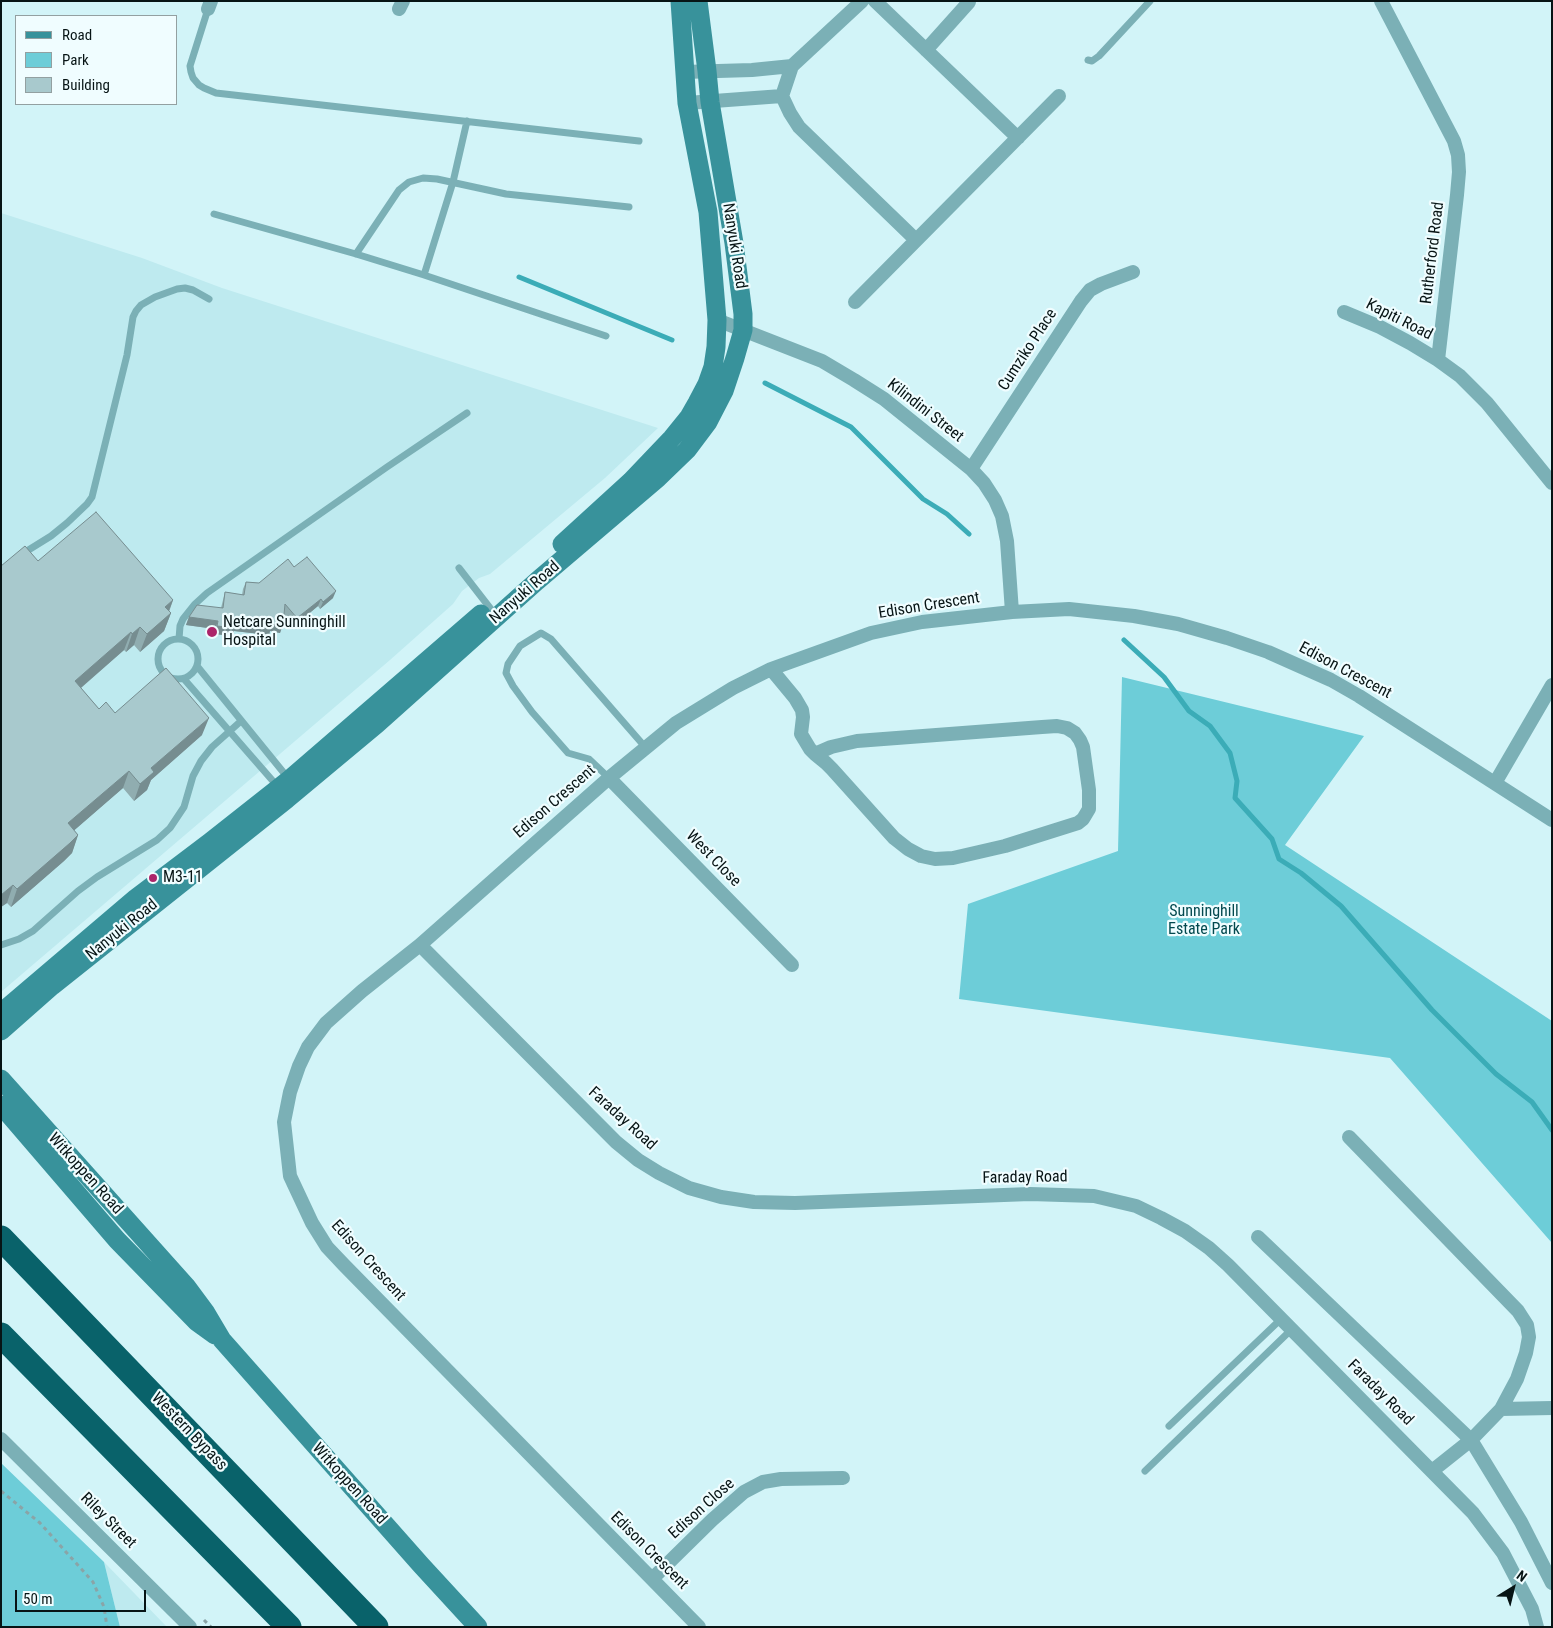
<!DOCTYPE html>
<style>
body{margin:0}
#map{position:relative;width:1553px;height:1628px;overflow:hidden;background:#d2f4f8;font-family:"Roboto Condensed",sans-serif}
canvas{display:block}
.frame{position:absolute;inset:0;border:2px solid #071415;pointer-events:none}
.legend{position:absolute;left:15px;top:15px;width:162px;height:90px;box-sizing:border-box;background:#f0fdff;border:1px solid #93a0a1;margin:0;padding:6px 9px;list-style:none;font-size:15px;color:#071415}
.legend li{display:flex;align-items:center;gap:10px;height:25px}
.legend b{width:25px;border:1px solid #93a0a1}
.north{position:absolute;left:1488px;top:1563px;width:50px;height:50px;-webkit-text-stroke:4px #f0fdff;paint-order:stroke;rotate:36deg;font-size:14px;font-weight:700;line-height:20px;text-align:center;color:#071415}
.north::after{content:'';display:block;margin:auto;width:18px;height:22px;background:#071415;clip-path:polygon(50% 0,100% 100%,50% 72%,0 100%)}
.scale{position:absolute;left:15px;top:1590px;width:131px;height:22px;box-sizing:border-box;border:2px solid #071415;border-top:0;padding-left:6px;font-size:15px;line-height:18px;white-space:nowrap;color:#071415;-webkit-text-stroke:4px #f0fdff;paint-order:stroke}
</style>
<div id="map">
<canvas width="1553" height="1628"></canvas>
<div class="frame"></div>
<ul class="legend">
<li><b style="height:6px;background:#38929b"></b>Road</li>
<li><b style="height:14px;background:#6dcdd8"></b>Park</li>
<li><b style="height:14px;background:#a8c9cd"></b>Building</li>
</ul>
<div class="north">N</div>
<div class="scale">50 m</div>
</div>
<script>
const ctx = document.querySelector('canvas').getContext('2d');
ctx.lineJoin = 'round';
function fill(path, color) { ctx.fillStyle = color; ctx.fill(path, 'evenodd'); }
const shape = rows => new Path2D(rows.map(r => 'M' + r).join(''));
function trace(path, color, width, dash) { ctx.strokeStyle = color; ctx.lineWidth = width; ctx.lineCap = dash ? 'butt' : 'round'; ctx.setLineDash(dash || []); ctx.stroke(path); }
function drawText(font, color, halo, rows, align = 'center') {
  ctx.font = font + ' "Roboto Condensed",sans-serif'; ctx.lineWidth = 4.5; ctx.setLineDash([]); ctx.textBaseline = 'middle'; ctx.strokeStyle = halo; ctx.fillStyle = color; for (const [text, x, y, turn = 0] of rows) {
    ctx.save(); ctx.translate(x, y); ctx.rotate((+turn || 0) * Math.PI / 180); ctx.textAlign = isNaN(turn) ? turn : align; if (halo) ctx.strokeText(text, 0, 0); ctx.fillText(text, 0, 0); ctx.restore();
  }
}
fill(shape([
 [1,213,142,258,222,288,658,428,605,478,490,574,479,578,462,591,453,604,390,660,1,992],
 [104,1562,167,1627,120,1627]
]), '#beeaef');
fill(shape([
 [1122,677,1364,736,1285,845,1552,1021,1552,1243,1390,1058,959,999,968,904,1118,851],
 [1,1463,104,1562,120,1627,1,1627]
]), '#6dcdd8');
trace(shape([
 [519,277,672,340],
 [765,383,851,427,923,499,947,514,969,534],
 [1124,640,1164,677,1189,711,1210,726,1230,753,1237,781,1235,798,1272,839,1279,859,1301,873,1341,906,1432,1010,1496,1074,1532,1102,1552,1130]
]), '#3bacb7', 5);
trace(shape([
 [1,1491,40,1523,93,1582,104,1607,107,1627],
 [204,1620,211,1627]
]), '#8aa4a7', 3, [4, 4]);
trace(shape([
 [208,9,190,66,191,72,193,78,199,85,204,88,216,93,639,141],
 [1088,60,1092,61,1099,56,1150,1],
 [214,214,356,254,424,275,606,336],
 [356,254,399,190,409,182,423,178,437,179,506,194,629,207],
 [424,275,453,182,467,121],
 [22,554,51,536,67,523,87,504,92,497,127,355,133,317,136,311,141,305,155,297,177,289,185,288,193,290,209,299],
 [459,568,497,617],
 '158 659a20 20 0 1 1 40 0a20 20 0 1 1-40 0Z',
 [179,639,180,626,183,619,195,604,207,593,387,467,467,413],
 [197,666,288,778],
 [184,679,279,788],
 [609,778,589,759,568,753,532,712,513,686,506,673,508,664,520,646,541,633,551,639,646,748],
 [1,945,19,939,33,931,78,891,97,877,157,840,170,828,184,807,193,776,201,761,212,747,241,721],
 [1169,1426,1281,1319],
 [1145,1471,1292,1329]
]), '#7bb0b6', 7);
trace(shape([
 [862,1,792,66,782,96,790,113,799,127,916,240],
 [875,1,1018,138],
 [1381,1,1454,141,1458,155,1459,172,1457,195,1438,360],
 [208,9,211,1],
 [399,9,403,1],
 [926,50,969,2],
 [684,72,752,70,792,66],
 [687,103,782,96],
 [855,302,1059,96],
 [1344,312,1380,327,1410,343,1438,360,1460,376,1487,403,1552,483],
 [717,320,822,361,854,380,884,399,971,469,984,483,995,500,1002,516,1007,541,1012,612],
 [971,469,1081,301,1090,290,1101,284,1133,272],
 [771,669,795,698,802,710,803,717,801,734,810,749,815,754,826,763,832,769,894,838,908,849,921,856,935,859,953,858,1005,846,1078,823,1083,819,1089,809,1089,790,1083,747,1080,740,1075,733,1067,728,1057,726,1042,727,857,741,831,747,815,754],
 [609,778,792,965],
 [1495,783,1552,685],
 [420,945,616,1142,638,1160,659,1173,689,1188,721,1197,754,1202,795,1203,1030,1194,1094,1196,1136,1206,1161,1218,1185,1231,1209,1248,1228,1265,1473,1513,1503,1553,1532,1609,1537,1627],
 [1349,1137,1518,1311,1527,1325,1529,1337,1526,1353,1517,1379,1501,1409,1471,1440,1432,1471],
 [1258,1237,1471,1440,1521,1522,1552,1583],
 [1501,1409,1552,1408],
 [1,1439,190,1627],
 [652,1579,712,1520,744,1492,763,1482,781,1479,843,1478],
 [699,1627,344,1265,327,1247,312,1223,290,1176,284,1122,290,1092,299,1066,308,1047,326,1023,362,991,420,945,609,778,676,723,733,688,771,669,871,633,922,622,1012,612,1069,609,1134,616,1178,624,1227,638,1268,652,1331,680,1359,696,1552,820]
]), '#7bb0b6', 14);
trace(shape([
 [562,544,631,481,672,438,689,417,697,403,707,384,713,367,716,347,717,320,708,212,687,103,680,1],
 [1,1013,136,898,210,842,290,779,481,614],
 [1,1031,52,986,287,799,377,724,537,581,658,478,687,450,708,422,724,391,735,358,743,330,743,314,734,243,710,102,707,71,698,1],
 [1,1079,186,1286,206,1313,222,1340,421,1565,478,1627],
 [1,1105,117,1240,197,1322,215,1335]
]), '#38929b', 19);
trace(shape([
 [1,1238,376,1627],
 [1,1335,289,1627]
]), '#09626a', 25);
fill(shape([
 [38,561,173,600,169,612,171,613,164,631,140,652,134,645,126,652,124,650,81,688,99,709,202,735,151,780,147,790,134,801,123,788,74,830,78,835,72,853,64,861,11,907,7,903,1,907,1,566],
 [294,567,333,598,320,609,318,606,294,626,284,614,280,633,270,631,269,635,234,631,232,636,215,634,215,629,186,625,189,617,221,608,225,592,242,595,243,589,246,582,259,583]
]), '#90adb0');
fill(shape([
 [336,591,333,598,320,609,323,602],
 [321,599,318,606,294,626,297,618],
 [173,600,167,616,171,613,164,631,140,652,147,634,165,607],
 [189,617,218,621,215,629,186,625],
 [236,623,272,624,283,625,280,633,270,631,269,635,234,631,232,636,215,634,217,626],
 [140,627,134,645,126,652,132,634],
 [131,632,124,650,68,699,75,681],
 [209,718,202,735,151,780,147,790,134,801,140,784,151,768],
 [129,771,123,788,62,841,68,823],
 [78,835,72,853,64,861,11,907,17,889],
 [13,885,7,903,1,907,1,895]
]), '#768d90');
const building = shape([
 [96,512,173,600,165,607,171,613,147,634,140,627,132,634,131,632,75,681,99,709,106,702,115,713,166,668,209,718,151,768,154,772,140,784,129,771,68,823,78,835,70,843,17,889,13,885,1,895,1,566,25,546,38,561,96,512],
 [307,557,336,591,323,602,321,599,297,618,285,604,283,625,272,624,272,628,236,623,235,628,217,626,218,621,189,617,197,605,223,608,225,592,244,595,246,582,259,583,288,559,294,567,307,557]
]);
fill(building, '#a8c9cd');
trace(building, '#768d90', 1);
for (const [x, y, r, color] of [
 [212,632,6,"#ac256a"],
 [153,878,5,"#ac256a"]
]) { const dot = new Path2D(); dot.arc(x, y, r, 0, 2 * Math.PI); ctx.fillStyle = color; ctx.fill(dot); trace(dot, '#f0fdff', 2); }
drawText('16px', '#071415', '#f0fdff', [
 ["Nanyuki Road",734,246,81],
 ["Rutherford Road",1433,253,-83],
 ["Kapiti Road",1399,320,27],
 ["Cumziko Place",1028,350,-57],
 ["Kilindini Street",925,411,38],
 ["Nanyuki Road",525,593,-41],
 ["Edison Crescent",929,606,-9],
 ["Edison Crescent",1345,671,28],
 ["Edison Crescent",555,802,-41],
 ["West Close",713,859,46],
 ["Nanyuki Road",122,930,-39],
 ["Faraday Road",622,1119,42],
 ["Witkoppen Road",85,1174,48],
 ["Faraday Road",1025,1178,-1],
 ["Edison Crescent",368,1261,48],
 ["Faraday Road",1380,1393,45],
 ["Western Bypass",189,1432,46],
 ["Witkoppen Road",349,1484,48],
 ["Edison Close",702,1509,-42],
 ["Riley Street",108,1521,45],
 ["Edison Crescent",649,1551,45]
]);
drawText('16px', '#071415', '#f0fdff', [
 ["Netcare Sunninghill",223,623],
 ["Hospital",223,641],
 ["M3-11",163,878]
], 'left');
drawText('16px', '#02494f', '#f0fdff', [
 ["Sunninghill",1204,912],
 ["Estate Park",1204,930]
]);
</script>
